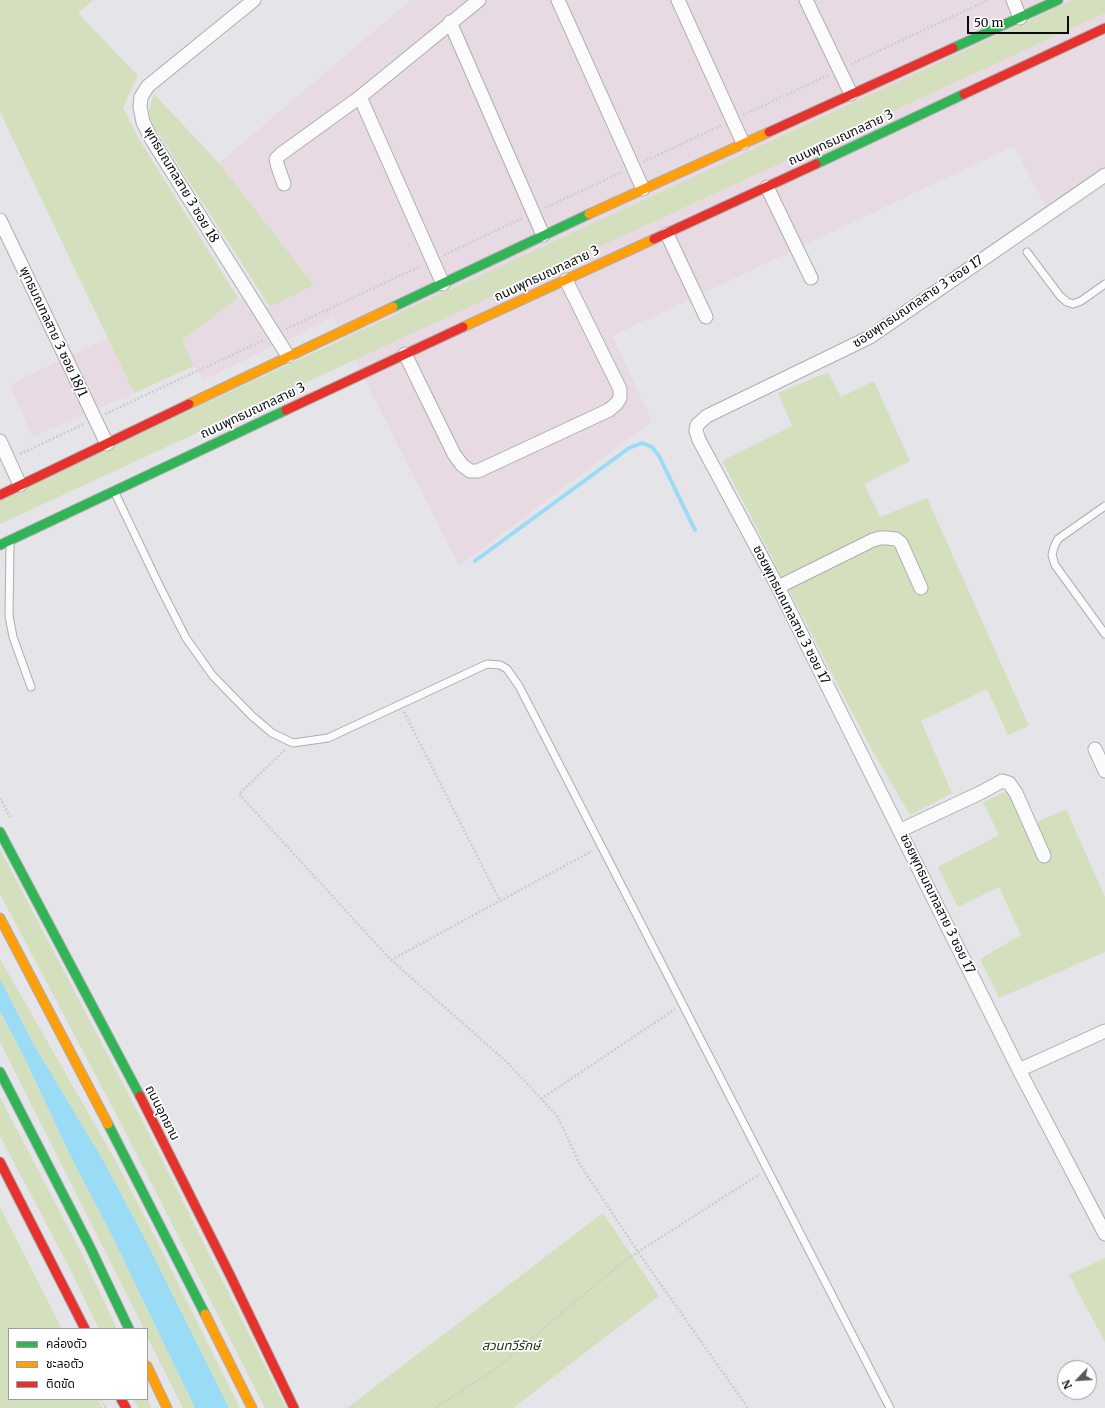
<!DOCTYPE html>
<meta charset="utf-8">
<style>
body{margin:0}
#map{position:relative;width:1105px;height:1408px;overflow:hidden;background:#e4e4e9;font-family:Merriweather,"Noto Sans Thai",serif}
canvas{display:block}
.legend{position:absolute;left:8px;top:1328px;width:140px;height:72px;box-sizing:border-box;background:#fff;border:1px solid #9d9e9f;margin:0;padding:5px 7px;list-style:none;font-size:12px;color:#0b0c0e}
.legend li{display:flex;align-items:center;gap:8px;height:20px}
.legend b{width:20px;border:1px solid #9d9e9f}
.north{position:absolute;left:1057px;top:1360px;width:40px;height:40px;box-sizing:border-box;background:#fff;border:1px solid #9d9e9f;border-radius:50%;rotate:245deg;font-size:11px;font-weight:700;line-height:16px;text-align:center;color:#0b0c0e}
.north::after{content:'';display:block;margin:auto;width:14px;height:18px;background:#57585b;clip-path:polygon(50% 0,100% 100%,50% 72%,0 100%)}
.scale{position:absolute;left:967px;top:16px;width:102px;height:18px;box-sizing:border-box;border:2px solid #0b0c0e;border-top:0;padding-left:5px;font-size:12px;line-height:14px;white-space:nowrap;color:#0b0c0e;-webkit-text-stroke:3px #fff;paint-order:stroke}
</style>
<div id="map">
<canvas width="1105" height="1408"></canvas>
<ul class="legend">
<li><b style="height:5px;background:#30b455"></b>คล่องตัว</li>
<li><b style="height:5px;background:#ff9f0a"></b>ชะลอตัว</li>
<li><b style="height:5px;background:#e5322d"></b>ติดขัด</li>
</ul>
<div class="north">N</div>
<div class="scale">50 m</div>
</div>
<script>
const ctx = document.querySelector('canvas').getContext('2d');
ctx.lineJoin = 'round';
function fill(path, color) { ctx.fillStyle = color; ctx.fill(path, 'evenodd'); }
const shape = rows => new Path2D(rows.map(r => 'M' + r).join(''));
function trace(path, color, width, dash) { ctx.strokeStyle = color; ctx.lineWidth = width; ctx.lineCap = dash ? 'butt' : 'round'; ctx.setLineDash(dash || []); ctx.stroke(path); }
function drawText(font, color, halo, rows, align = 'center') {
  ctx.font = font + ' Merriweather,"Noto Sans Thai",serif'; ctx.lineWidth = 3.5; ctx.setLineDash([]); ctx.textBaseline = 'middle'; ctx.strokeStyle = halo; ctx.fillStyle = color; for (const [text, x, y, turn = 0] of rows) {
    ctx.save(); ctx.translate(x, y); ctx.rotate((+turn || 0) * Math.PI / 180); ctx.textAlign = isNaN(turn) ? turn : align; if (halo) ctx.strokeText(text, 0, 0); ctx.fillText(text, 0, 0); ctx.restore();
  }
}
fill(shape([
 [411,0,1105,0,1105,186,1053,221,1014,146,612,336,652,421,459,566,333,317,204,380,194,366,182,340,238,298,270,307,313,284,219,163],
 [108,338,134,393,33,437,10,386,29,375]
]), '#e8dae2');
fill(shape([
 [0,0,93,0,78,13,138,76,123,107,137,136,238,298,182,340,194,366,134,393,0,112],
 [1073,0,1105,0,1105,13,0,524,0,501,177,416,797,129],
 [154,94,219,163,314,285,270,307,147,116],
 [828,372,841,397,874,381,910,461,864,484,880,517,927,498,1029,726,1008,735,987,689,921,721,952,793,910,815,867,741,722,461,792,426,778,393],
 [1017,787,1035,823,1066,809,1105,897,1105,952,999,998,980,959,1021,935,999,887,958,907,938,867,999,835,983,802],
 [0,849,145,1126,286,1408,265,1408,127,1135,0,894],
 [0,959,113,1156,148,1223,240,1408,229,1408,144,1237,103,1160,33,1043,0,979],
 [0,1011,24,1057,69,1153,112,1236,195,1408,183,1408,147,1336,147,1329,144,1329,0,1042],
 [0,1097,82,1254,117,1329,99,1329,70,1269,0,1136],
 [0,1207,62,1329,9,1329,9,1399,98,1399,103,1408,0,1408],
 [603,1213,659,1296,513,1408,347,1408],
 [1105,1258,1105,1342,1069,1275],
 [147,1398,151,1408,138,1408,133,1399]
]), '#d4e0bd');
fill(shape([
 [0,979,33,1043,103,1160,144,1237,229,1408,195,1408,112,1236,69,1153,24,1057,0,1011]
]), '#9adcf5');
trace(shape([
 [475,561,629,448,642,443,652,447,659,456,695,530]
]), '#9adcf5', 4);
const lane = shape([
 [1027,252,1060,296,1067,302,1073,304,1081,301,1105,284],
 [114,491,160,587,186,638,213,676,252,716,272,733,293,743,328,738,487,664,500,665,507,669,519,686,890,1408],
 [1105,506,1058,539,1054,547,1052,555,1055,565,1105,634],
 [10,543,9,616,13,637,31,687]
]);
const street = shape([
 [254,0,148,86,141,97,140,107,143,122,152,140,288,356],
 [558,0,643,189],
 [678,0,743,143],
 [806,0,851,94],
 [1013,0,1020,18],
 [450,22,543,235],
 [360,97,443,284],
 [1105,175,870,337,707,416,697,425,696,431,699,440,778,587,1019,1070,1105,1234],
 [284,184,278,167,276,159,281,154,360,97,479,0],
 [767,187,811,278],
 [0,220,107,444],
 [667,234,706,317],
 [405,354,454,454,462,465,470,471,478,471,609,410,617,403,620,398,620,389,566,280],
 [0,441,20,485],
 [778,587,873,540,880,538,887,538,896,539,901,543,921,588],
 [1095,749,1105,771],
 [901,830,982,792,1002,781,1009,783,1016,793,1044,856],
 [1019,1070,1105,1031]
]);
const fast = shape([
 [953,48,1058,0],
 [816,164,964,94],
 [393,307,589,214],
 [0,545,286,410],
 [0,832,140,1096],
 [0,1072,89,1245,129,1329],
 [108,1124,205,1314]
]);
const slow = shape([
 [589,214,769,132],
 [463,327,654,239],
 [189,404,393,307],
 [0,918,108,1124],
 [205,1314,252,1408],
 [147,1366,167,1408]
]);
const jam = shape([
 [964,94,1105,28],
 [769,132,953,48],
 [654,239,816,164],
 [286,410,463,327],
 [0,495,189,404],
 [140,1096,230,1275,294,1408],
 [0,1162,85,1329],
 [121,1399,126,1408]
]);
trace(lane, '#adaeb1', 9);
trace(street, '#adaeb1', 15);
trace(fast, '#adaeb1', 11);
trace(slow, '#adaeb1', 11);
trace(jam, '#adaeb1', 11);
trace(shape([
 [851,64,988,0],
 [743,115,829,75],
 [643,162,722,125],
 [545,208,622,172],
 [444,255,523,218],
 [286,329,421,266],
 [105,414,264,340],
 [20,454,84,424],
 [404,712,500,901],
 [285,750,239,794,391,960,507,1062,558,1117,579,1163,638,1252,748,1408],
 [0,798,11,819],
 [391,960,592,851],
 [541,1099,675,1009],
 [101,1399,106,1408],
 [435,1408,494,1370,624,1261,760,1174]
]), '#cececf', 2.5, [2, 2]);
trace(lane, '#fbfbfc', 7);
trace(street, '#fbfbfc', 13);
trace(fast, '#30b455', 9);
trace(slow, '#ff9f0a', 9);
trace(jam, '#e5322d', 9);
drawText('13px', '#0b0c0e', '#fff', [
 ["ถนนพุทธมณฑลสาย 3",841,138,-25],
 ["พุทธมณฑลสาย 3 ซอย 18",181,185,59],
 ["ถนนพุทธมณฑลสาย 3",547,274,-25],
 ["ซอยพุทธมณฑลสาย 3 ซอย 17",918,302,-34],
 ["พุทธมณฑลสาย 3 ซอย 18/1",53,332,65],
 ["ถนนพุทธมณฑลสาย 3",253,411,-25],
 ["ซอยพุทธมณฑลสาย 3 ซอย 17",791,615,63],
 ["ซอยพุทธมณฑลสาย 3 ซอย 17",937,904,64],
 ["ถนนอุทยาน",162,1113,63]
]);
drawText('italic 13px', '#283111', '#fff', [
 ["สวนทวีรักษ์",511,1346]
]);
</script>
